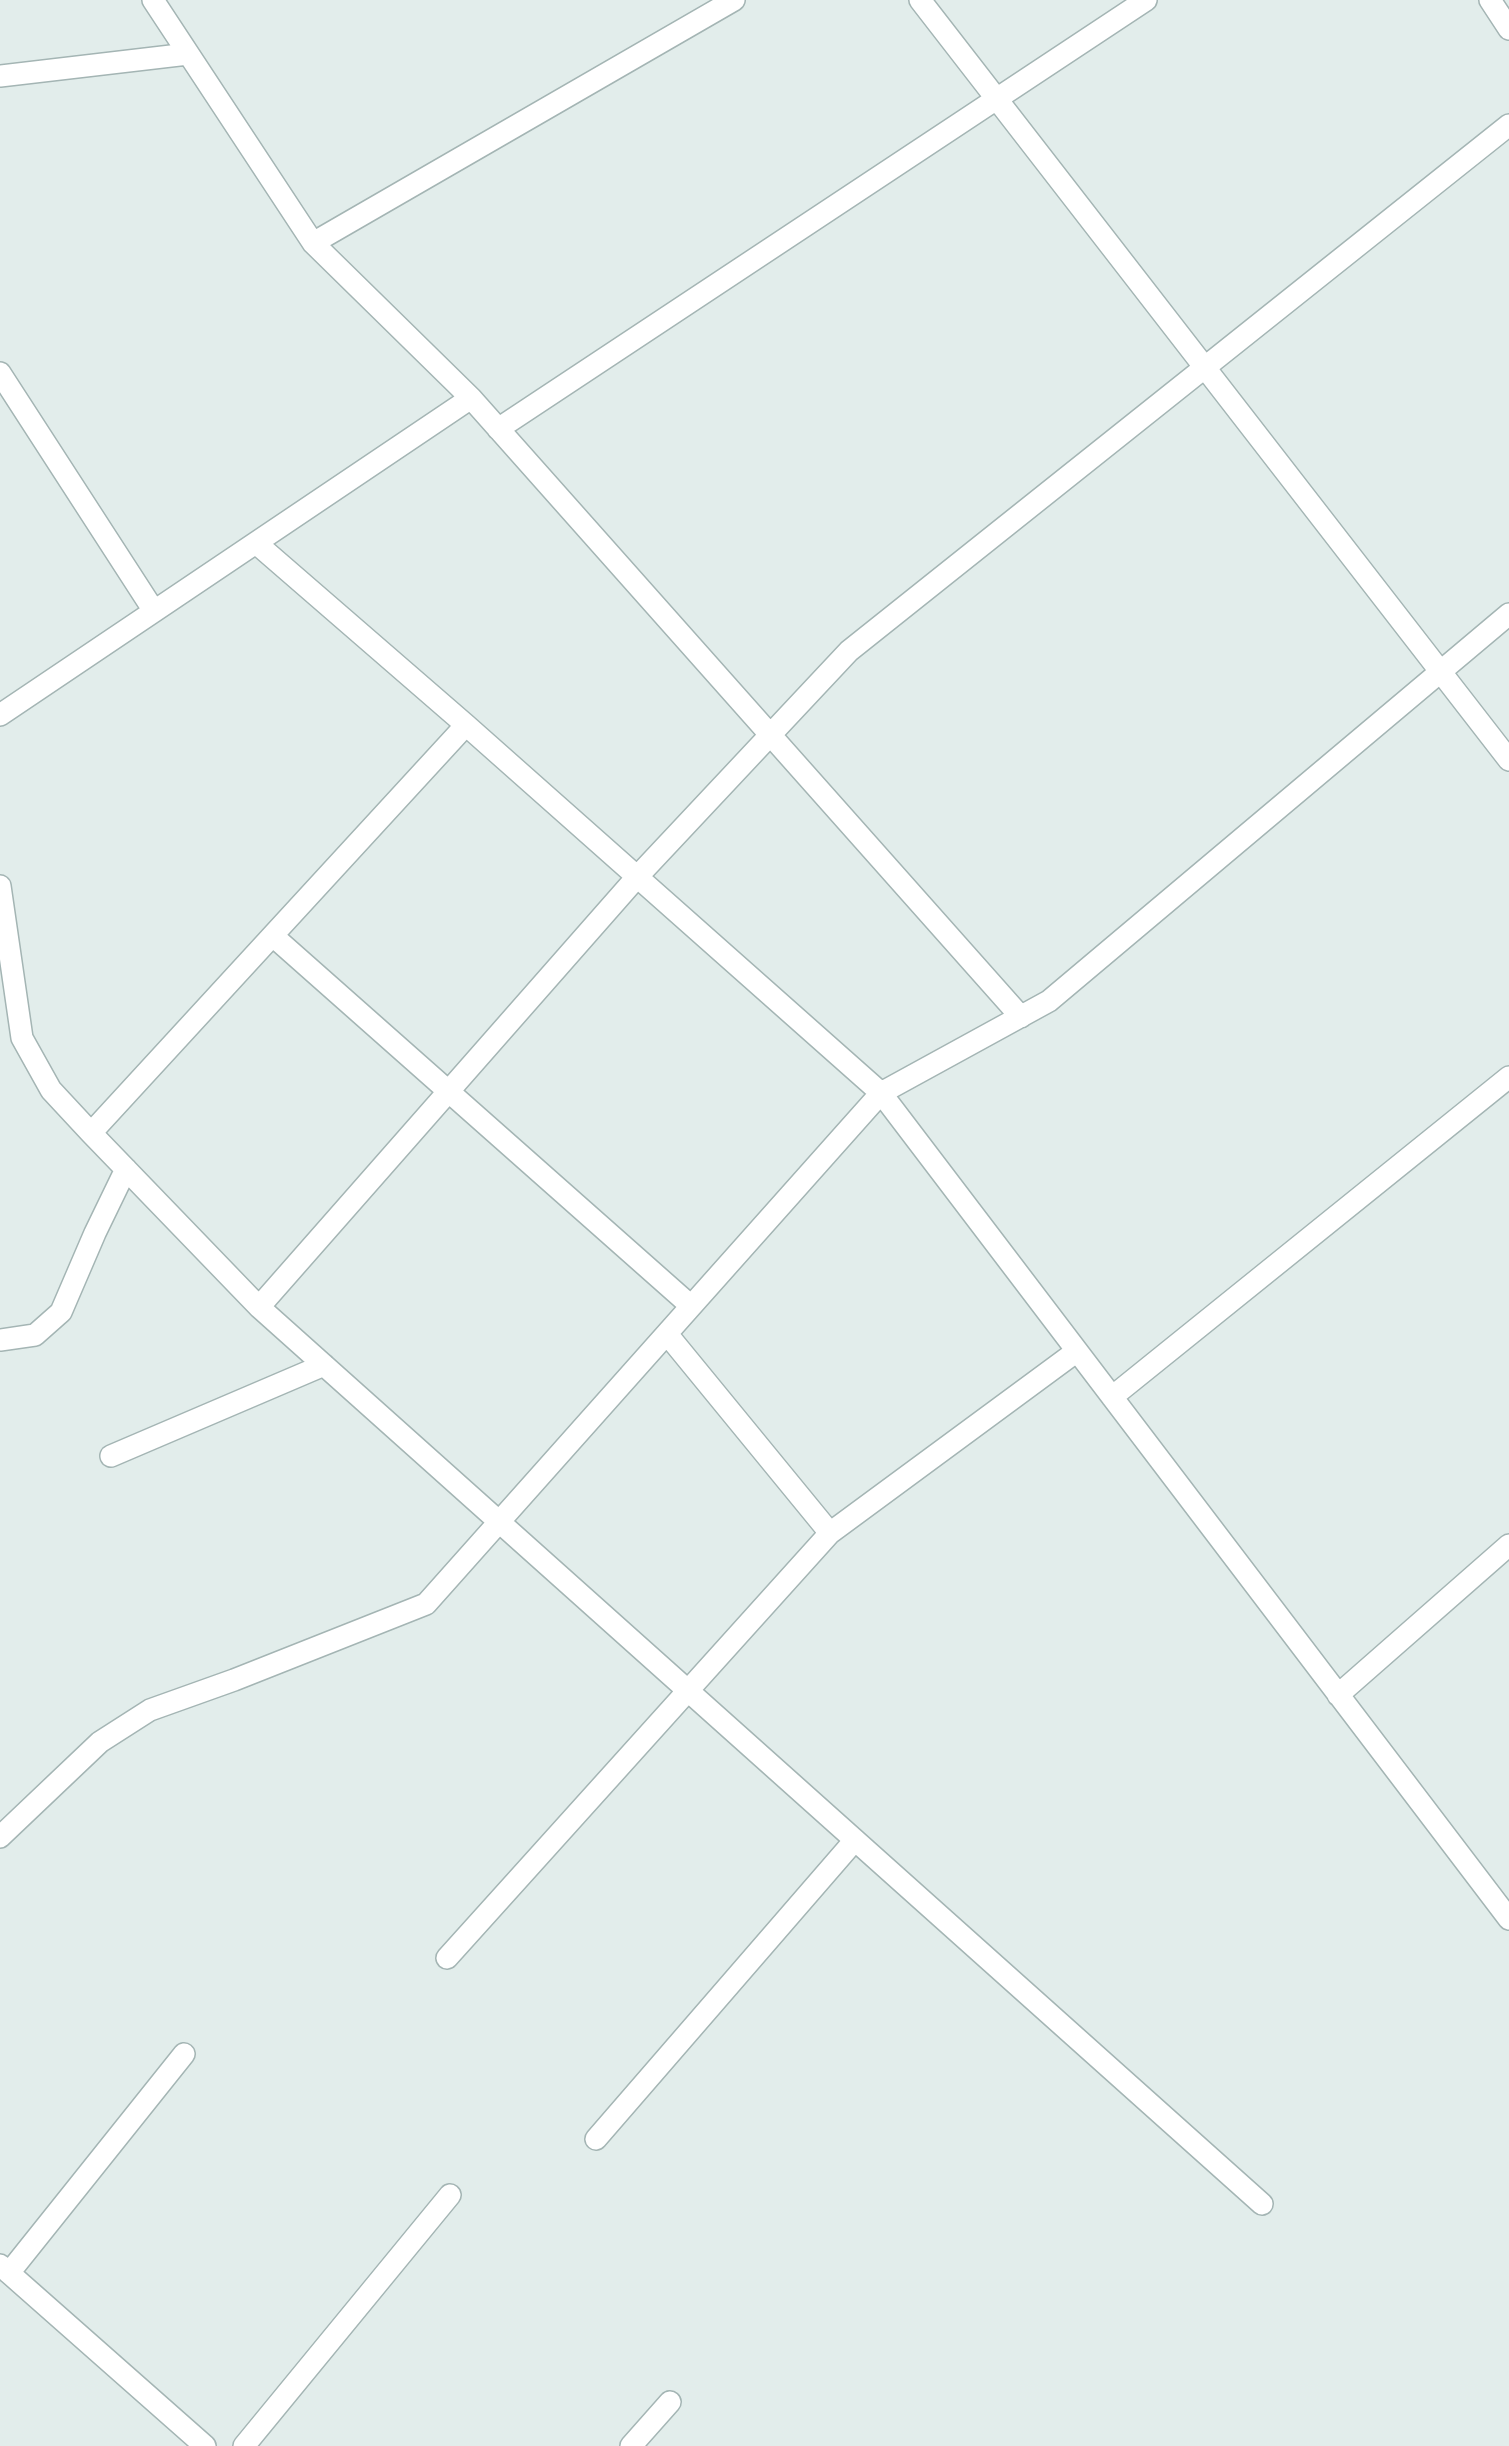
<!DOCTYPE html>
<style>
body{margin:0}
canvas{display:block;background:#e2edeb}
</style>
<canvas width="1509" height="2446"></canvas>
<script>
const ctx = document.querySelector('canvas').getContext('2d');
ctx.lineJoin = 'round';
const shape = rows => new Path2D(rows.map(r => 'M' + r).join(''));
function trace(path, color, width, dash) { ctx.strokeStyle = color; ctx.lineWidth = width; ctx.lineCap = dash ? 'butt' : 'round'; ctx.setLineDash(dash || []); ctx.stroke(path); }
const minor = shape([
 [153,0,313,243,471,398,1021,1017],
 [920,0,1509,760],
 [1490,0,1509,29],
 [0,76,188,54],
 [313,243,734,0],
 [0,373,154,611],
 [498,429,1146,0],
 [256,543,466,725,881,1093,1509,1919],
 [0,715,471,398],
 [0,886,22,1038,51,1090,91,1133,259,1307,1262,2204],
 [273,936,691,1306],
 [91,1133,466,725],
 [259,1307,637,877,849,651,1509,125],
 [667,1334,830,1533],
 [0,1340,35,1335,61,1312,95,1233,126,1169],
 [1112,1397,1509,1077],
 [111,1456,324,1365],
 [1338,1695,1509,1545],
 [0,1837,100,1742,150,1710,234,1680,426,1604,881,1093,1049,1001,1509,614],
 [447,1958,830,1533,1077,1351],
 [596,2139,855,1840],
 [0,2265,205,2446],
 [9,2273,184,2054],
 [244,2446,450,2195],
 [631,2446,670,2402]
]);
trace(minor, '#a4b5b4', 24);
trace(minor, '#fff', 21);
</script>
